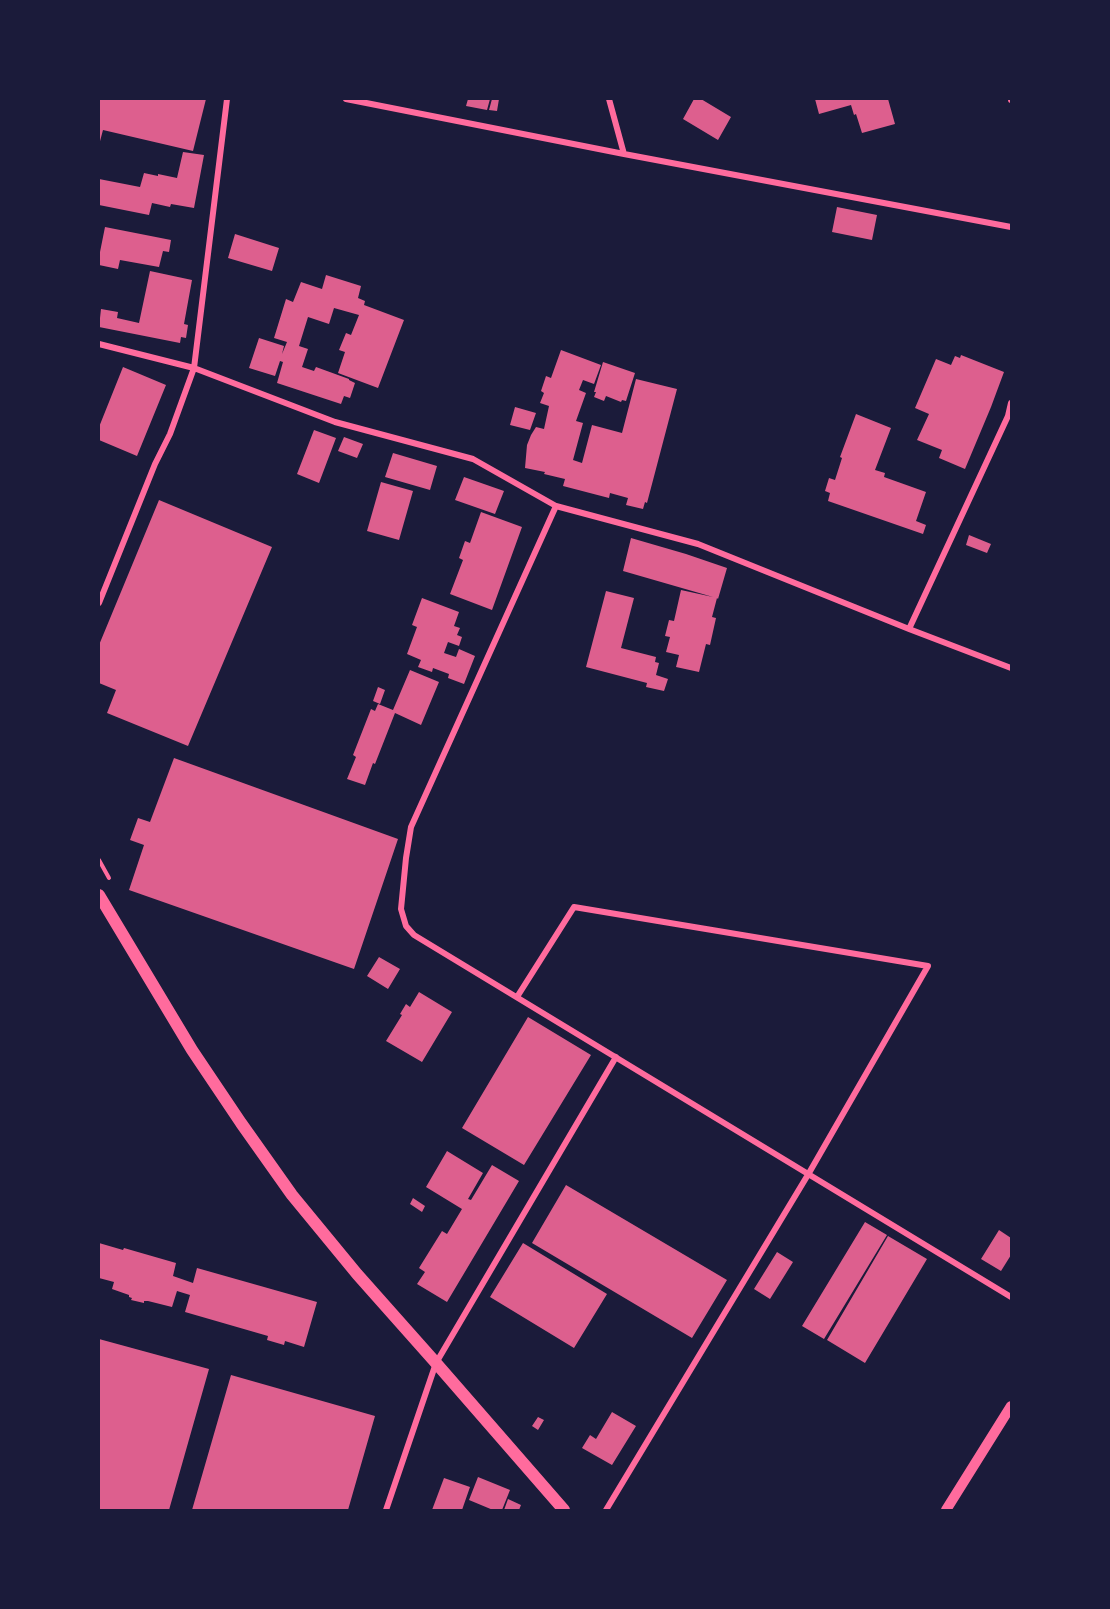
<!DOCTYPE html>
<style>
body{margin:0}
#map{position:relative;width:1110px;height:1609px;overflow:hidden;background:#1b1b3a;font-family:"Fira Sans Condensed",sans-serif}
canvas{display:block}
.frame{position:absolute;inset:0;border:100px solid #1b1b3a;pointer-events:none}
</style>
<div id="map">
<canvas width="1110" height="1609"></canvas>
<div class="frame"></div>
</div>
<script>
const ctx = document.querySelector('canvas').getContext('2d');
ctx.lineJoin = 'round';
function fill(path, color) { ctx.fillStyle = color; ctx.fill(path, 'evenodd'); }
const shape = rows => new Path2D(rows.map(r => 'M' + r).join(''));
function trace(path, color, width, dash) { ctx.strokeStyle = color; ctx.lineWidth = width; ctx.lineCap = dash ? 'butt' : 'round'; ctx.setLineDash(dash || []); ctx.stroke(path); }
fill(shape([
 [99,99,206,99,193,151,103,130,99,145],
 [468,99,490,99,487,110,466,106],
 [492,99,499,99,497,111,489,110],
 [694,99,701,99,731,117,718,140,683,119],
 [815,99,888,99,895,124,862,133,856,114,854,115,851,105,819,114],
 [183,152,204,155,194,208,171,204,170,207,152,203,149,215,99,205,99,179,140,187,144,173,158,176,158,174,177,178],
 [837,207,877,215,872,240,832,232],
 [105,227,171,240,169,252,163,251,159,267,120,260,118,269,99,265,99,257],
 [235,234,279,248,272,271,228,258],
 [150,271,192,280,184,324,188,325,186,338,181,337,180,343,99,327,101,309,118,312,117,318,139,323],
 [326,275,361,286,358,298,365,301,364,305,404,320,378,388,338,373,345,352,339,350,346,333,351,335,359,315,334,308,329,324,308,317,299,346,308,349,302,367,314,371,316,367,349,379,349,380,355,383,350,398,344,396,341,404,277,383,283,362,280,361,275,376,249,368,259,338,284,346,282,354,287,342,274,338,286,299,293,302,301,282,322,289],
 [561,350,601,365,594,384,583,380,579,390,586,393,576,421,583,423,573,460,582,463,592,425,622,433,636,379,677,389,647,503,645,502,643,509,626,505,628,498,610,493,609,498,563,486,565,479,544,474,545,472,525,468,527,445,531,435,536,427,544,429,549,406,540,403,544,393,541,391,546,376,551,378],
 [961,355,1004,372,991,407,965,469,939,458,942,450,917,440,929,414,915,408,936,359,951,365,955,356,960,358],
 [603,362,635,373,626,401,622,400,621,402,606,396,604,401,594,397,596,392,594,392],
 [123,367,166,385,137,456,99,440,99,427],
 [515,407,536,413,530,430,510,425],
 [856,414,891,428,875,470,885,473,884,477,926,492,916,521,926,525,923,534,828,501,830,493,825,491,829,478,835,480,842,458,840,457],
 [314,430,336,438,319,483,297,474],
 [344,437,363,444,357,458,338,451],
 [393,453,437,466,430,490,385,477],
 [464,477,504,491,495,514,455,500],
 [381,482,413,491,399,540,367,531],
 [159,500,272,547,188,746,107,713,116,690,99,683,99,645],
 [481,512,522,527,492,610,450,594,463,560,459,558,465,541,470,543],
 [969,535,991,544,987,553,966,545],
 [631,538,686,554,727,568,718,599,717,598,712,617,716,618,710,645,706,644,699,672,676,667,679,655,666,652,670,637,665,636,669,620,674,621,681,590,713,597,623,571],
 [606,591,634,598,621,648,656,657,655,662,659,663,656,675,668,679,664,691,646,687,647,683,586,667],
 [422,598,459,612,454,626,460,628,457,635,462,637,459,646,448,642,444,653,456,657,459,649,475,656,464,684,448,678,449,674,433,668,432,672,418,667,421,660,407,654,417,627,412,625],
 [410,670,439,682,421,725,395,713,375,764,373,763,365,785,347,779,356,757,353,755,371,709,375,711,378,704,393,710],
 [378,687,385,690,380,704,373,701],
 [174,758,398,839,354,969,129,890,144,845,130,840,138,818,150,822],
 [379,957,400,969,388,989,367,976],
 [419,992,452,1012,422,1062,386,1041,402,1015,400,1014,406,1004,410,1007],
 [528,1017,591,1055,524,1165,462,1128],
 [447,1151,483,1173,468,1199,471,1200,492,1165,519,1181,447,1302,417,1284,425,1272,419,1268,442,1231,447,1234,462,1209,426,1187],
 [566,1185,727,1280,692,1338,532,1243],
 [413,1198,425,1206,422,1212,410,1204],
 [865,1222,887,1235,824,1339,802,1326],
 [999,1230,1011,1238,1011,1255,1001,1271,981,1259],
 [888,1236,927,1259,865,1363,827,1340],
 [99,1243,123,1250,124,1248,176,1263,173,1276,193,1283,197,1268,317,1302,304,1347,285,1341,284,1345,267,1340,268,1336,185,1312,190,1295,177,1291,172,1307,148,1301,144,1301,144,1303,131,1300,132,1298,129,1297,129,1295,112,1289,114,1282,99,1278],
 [523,1243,607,1294,574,1348,490,1297],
 [777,1252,793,1262,770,1299,754,1289],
 [99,1339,209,1369,169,1510,99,1510],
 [231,1375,375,1416,348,1510,192,1510],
 [612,1412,636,1426,612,1465,582,1448,590,1435,596,1439],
 [538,1417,544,1420,538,1430,532,1426],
 [478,1477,510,1490,502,1510,493,1510,469,1500],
 [444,1478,470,1487,462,1510,432,1510],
 [508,1499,521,1505,519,1510,504,1510]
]), '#dd5f8e');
trace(shape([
 [99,860,109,878]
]), '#ff6b9d', 4);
trace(shape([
 [346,99,624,154,1011,227],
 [609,99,624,154],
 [1011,99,1011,100],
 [99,344,194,368,335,422,473,459,556,506,698,544,909,629,1011,668],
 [556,506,411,827,406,858,401,909,406,926,414,935,1011,1297],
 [99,603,155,464,170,434,194,368,227,99],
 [909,629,1008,416,1011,403],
 [517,997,574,907,928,966,809,1173,606,1510],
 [386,1510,436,1363,616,1057]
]), '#ff6b9d', 6);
trace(shape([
 [946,1510,1011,1406]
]), '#ff6b9d', 10);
trace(shape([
 [99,895,192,1050,241,1123,292,1195,357,1274,436,1363,564,1510]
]), '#ff6b9d', 12);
</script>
